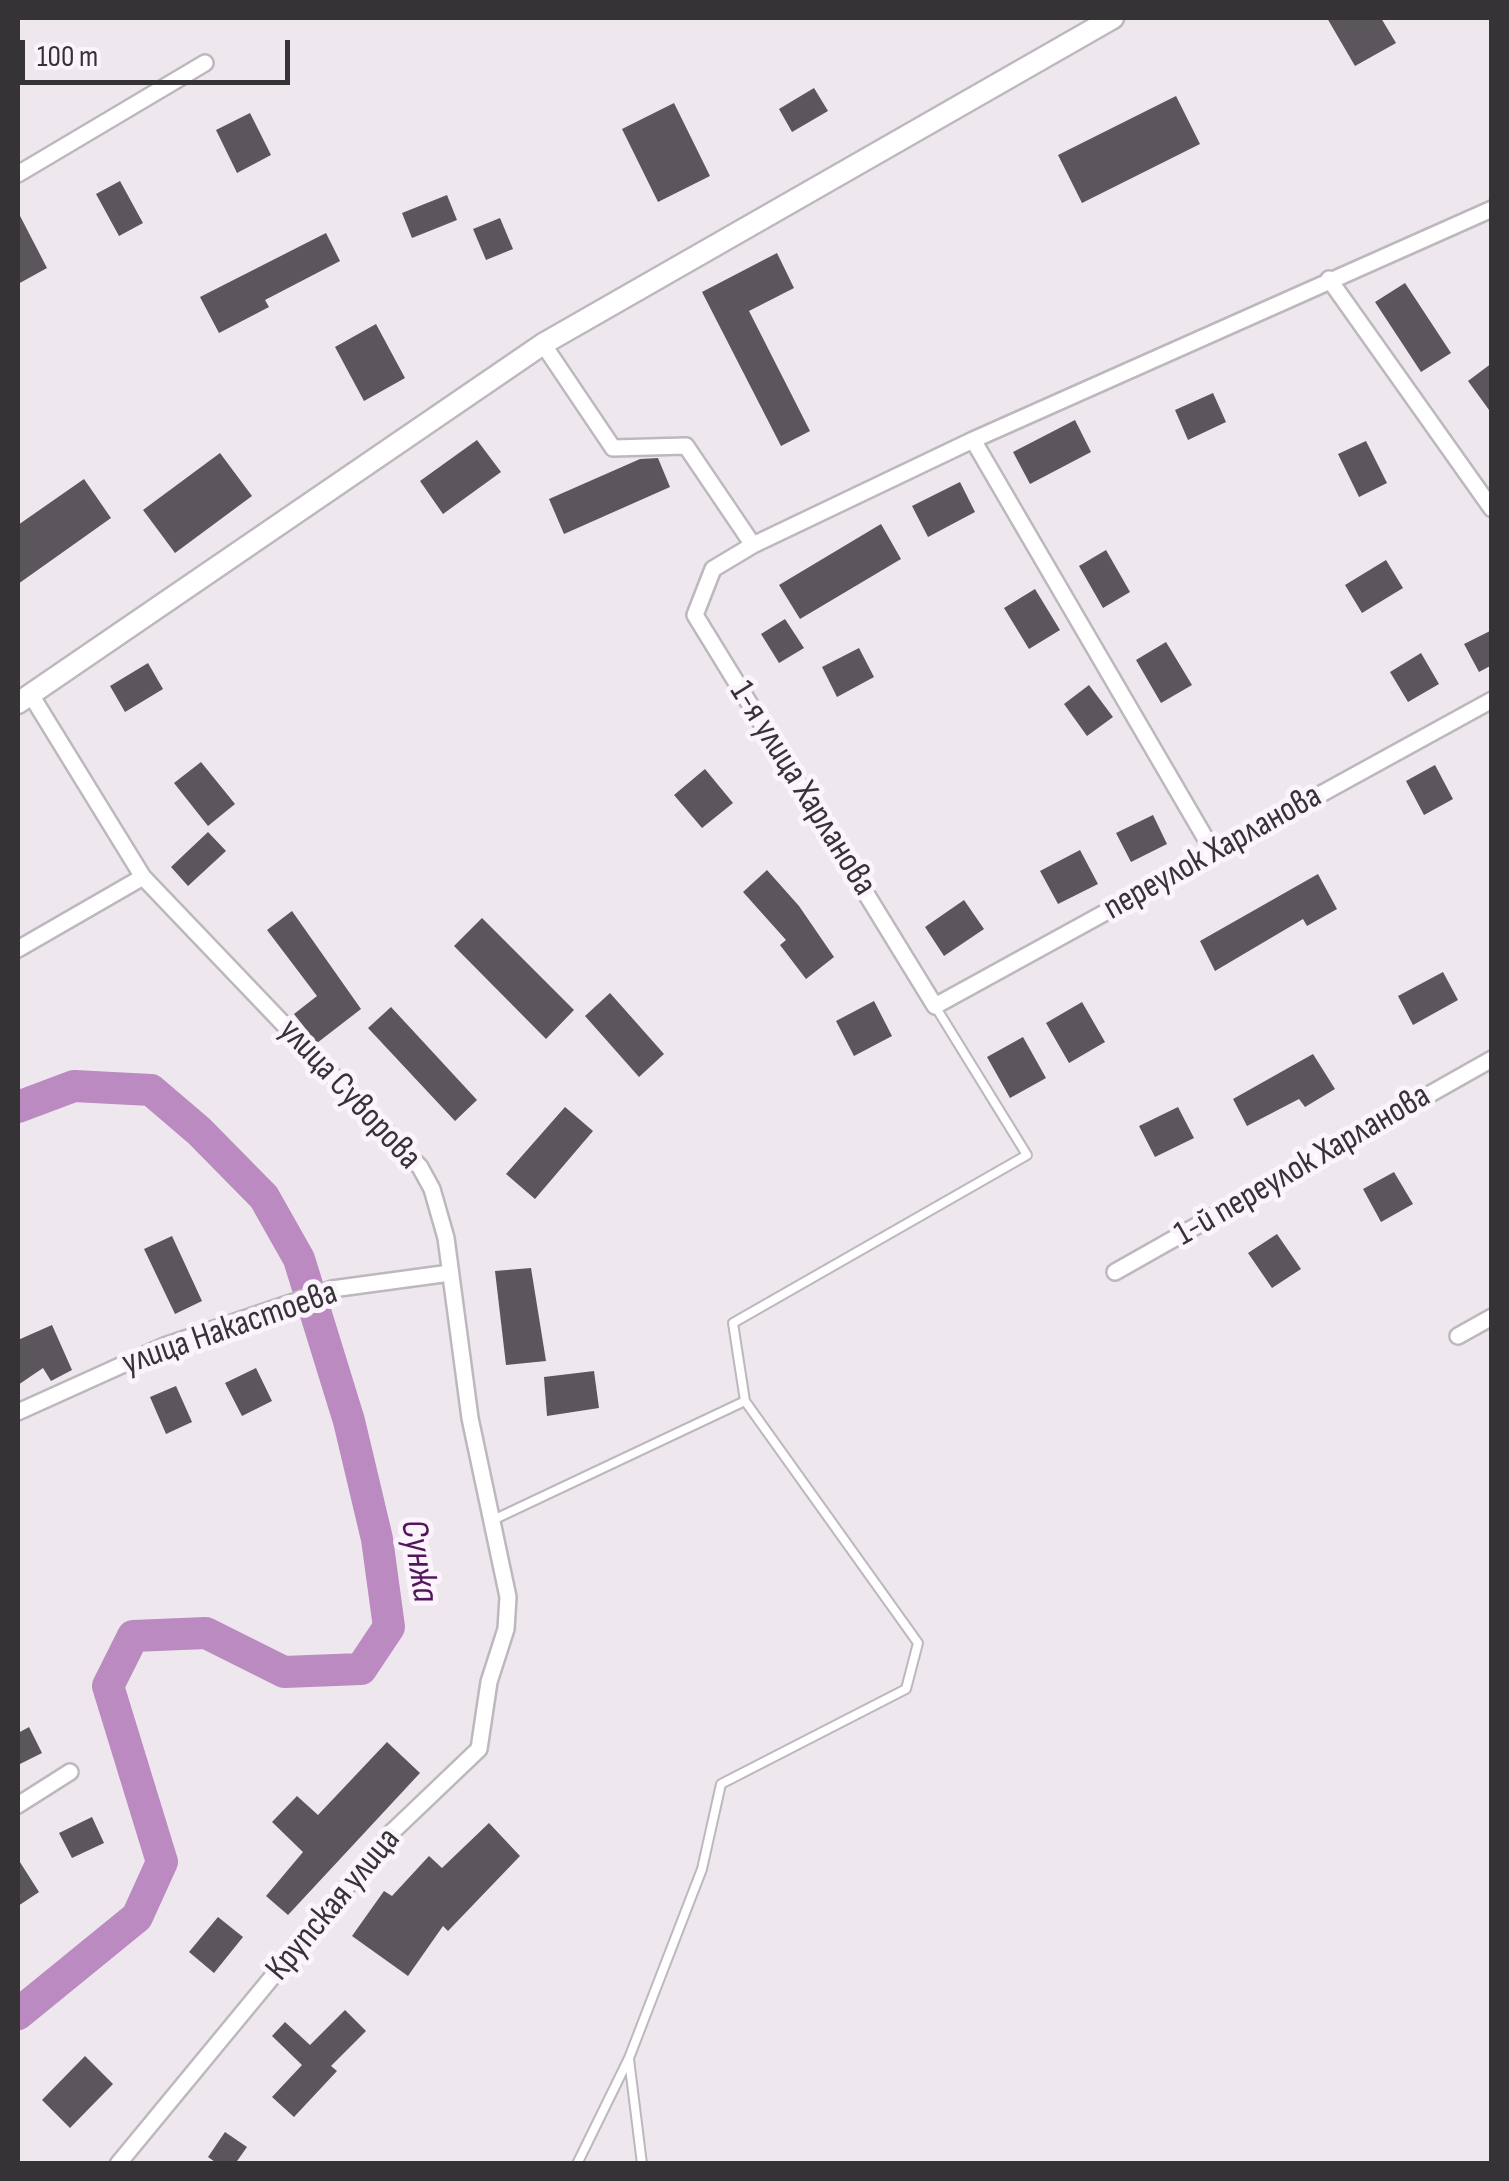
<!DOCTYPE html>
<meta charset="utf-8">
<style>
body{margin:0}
#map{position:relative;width:1509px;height:2181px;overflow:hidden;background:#eee7ee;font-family:"Sofia Sans Condensed",sans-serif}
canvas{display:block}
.frame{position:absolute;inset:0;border:20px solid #363336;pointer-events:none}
.scale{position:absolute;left:20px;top:40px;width:270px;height:45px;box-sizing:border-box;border:5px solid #363336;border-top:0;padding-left:12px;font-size:30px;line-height:35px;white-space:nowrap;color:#363336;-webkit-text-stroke:8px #fbf4fc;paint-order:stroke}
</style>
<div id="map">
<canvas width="1509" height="2181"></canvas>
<div class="frame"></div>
<div class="scale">100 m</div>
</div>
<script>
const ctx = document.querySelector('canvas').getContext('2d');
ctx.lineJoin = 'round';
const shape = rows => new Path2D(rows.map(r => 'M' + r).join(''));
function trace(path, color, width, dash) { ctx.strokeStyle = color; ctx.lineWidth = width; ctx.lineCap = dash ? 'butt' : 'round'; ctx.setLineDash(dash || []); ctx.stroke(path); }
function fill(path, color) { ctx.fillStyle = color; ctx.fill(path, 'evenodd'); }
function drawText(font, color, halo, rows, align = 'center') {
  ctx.font = font + ' "Sofia Sans Condensed",sans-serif'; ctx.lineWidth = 10; ctx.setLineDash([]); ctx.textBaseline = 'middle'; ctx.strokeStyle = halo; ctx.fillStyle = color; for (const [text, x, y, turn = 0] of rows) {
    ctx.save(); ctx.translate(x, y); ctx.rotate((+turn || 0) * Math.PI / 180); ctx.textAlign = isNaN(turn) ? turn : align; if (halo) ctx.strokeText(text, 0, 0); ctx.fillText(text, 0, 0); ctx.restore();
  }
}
trace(shape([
 [18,1107,74,1086,151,1090,199,1131,264,1197,299,1259,349,1421,377,1539,389,1627,361,1669,284,1672,206,1633,133,1636,108,1686,162,1862,137,1917,18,2014]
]), '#ba8ac0', 32);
fill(shape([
 [1327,18,1381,18,1396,43,1355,66],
 [814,88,828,111,792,132,779,109],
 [1176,96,1200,144,1082,203,1058,155],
 [674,103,710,176,658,202,622,129],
 [250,113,271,155,237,173,216,130],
 [120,181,143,223,119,236,96,194],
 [447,195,457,220,412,238,402,213],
 [18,212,47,268,18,284],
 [500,218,513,249,486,260,473,229],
 [326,233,340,261,265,300,269,307,219,333,200,297],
 [777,253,794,288,749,311,810,431,781,446,702,292],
 [1405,283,1451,353,1421,372,1375,302],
 [376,324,405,378,364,401,335,347],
 [1492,363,1492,414,1468,381],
 [1213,393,1226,422,1188,440,1175,410],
 [1075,420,1091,452,1030,484,1013,452],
 [477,440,501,472,443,514,420,481],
 [1366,441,1387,483,1359,497,1338,454],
 [220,453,252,496,175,553,143,510],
 [658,458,670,487,564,534,549,499,640,459],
 [84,479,111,518,18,584,18,525],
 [960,482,975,512,928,537,912,506],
 [881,524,901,559,800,619,779,585],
 [1106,550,1130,592,1103,608,1079,566],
 [1386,560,1403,588,1362,613,1345,585],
 [1035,589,1060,630,1029,649,1004,608],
 [785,619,804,648,779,663,761,634],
 [1492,630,1492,665,1479,672,1464,644],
 [1166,642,1192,685,1161,703,1136,660],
 [859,648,874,677,837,697,822,667],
 [1421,653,1439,684,1408,702,1390,672],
 [148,663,163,689,125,712,110,686],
 [1089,685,1113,717,1087,736,1064,704],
 [201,762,235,804,208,826,174,783],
 [1435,765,1453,799,1424,815,1406,781],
 [705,769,733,803,702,828,674,795],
 [1153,815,1167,844,1131,862,1116,833],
 [208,832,226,851,188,886,171,867],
 [1080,850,1098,884,1058,904,1040,871],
 [767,870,799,906,834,957,806,979,780,945,786,940,743,892],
 [1318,874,1337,909,1307,926,1303,919,1215,971,1200,941],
 [964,900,984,929,944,956,925,927],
 [292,911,361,1009,317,1043,294,1014,317,996,267,930],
 [482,918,574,1010,546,1039,454,946],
 [1443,972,1458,1000,1413,1025,1398,996],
 [610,993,664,1054,639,1077,585,1016],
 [874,1001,892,1036,854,1056,836,1021],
 [1082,1002,1105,1042,1069,1063,1046,1023],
 [391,1007,477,1100,455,1121,368,1028],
 [1023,1037,1046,1078,1010,1098,987,1057],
 [1313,1054,1335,1089,1305,1107,1299,1099,1247,1126,1233,1099],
 [565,1107,593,1131,535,1199,506,1174],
 [1178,1107,1194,1138,1155,1157,1139,1126],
 [1394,1172,1413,1204,1381,1222,1363,1189],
 [1277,1234,1301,1269,1272,1288,1248,1253],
 [172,1236,202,1301,175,1314,144,1249],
 [531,1268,546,1361,506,1365,495,1271],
 [52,1325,72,1370,51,1381,43,1368,18,1385,18,1340],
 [256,1368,272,1401,242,1416,225,1383],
 [594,1371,599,1408,547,1416,544,1377],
 [176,1386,192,1422,166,1434,150,1397],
 [29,1727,42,1753,18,1765,18,1733],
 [387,1742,420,1773,288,1915,266,1896,303,1852,272,1822,297,1796,318,1815],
 [92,1817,104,1843,72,1858,59,1833],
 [489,1823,520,1856,448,1931,443,1926,408,1976,352,1936,384,1891,392,1896,429,1856,442,1868],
 [18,1859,39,1892,18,1906],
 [218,1917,243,1937,214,1973,189,1952],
 [345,2010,366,2031,331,2066,337,2071,294,2117,272,2097,302,2065,272,2036,285,2022,310,2045],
 [85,2056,113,2084,70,2128,42,2100],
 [225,2132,247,2147,235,2164,218,2164,208,2157]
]), '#5b555c');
const service = shape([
 [493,1520,745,1401],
 [629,2059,642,2164],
 [577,2164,629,2058,702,1869,721,1784,906,1689,918,1643,745,1401,733,1323,1027,1155,935,1006]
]);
const minor = shape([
 [18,174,205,63],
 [1492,209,973,440,753,545,713,569,695,615,935,1006,1492,700],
 [1329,279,1492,509],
 [543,344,613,448,686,446,753,545],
 [973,440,1214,853],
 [31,695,143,877,420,1167,432,1189,446,1238,470,1418,508,1597,506,1629,489,1682,479,1749,391,1833,118,2164],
 [18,949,143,877],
 [1115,1272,1492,1059],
 [1458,1336,1492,1317],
 [18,1412,164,1346,332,1289,450,1273],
 [18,1805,70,1772]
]);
const tertiary = shape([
 [18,703,543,344,1113,18]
]);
trace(service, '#bdb7be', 12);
trace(minor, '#bdb7be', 20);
trace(tertiary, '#bdb7be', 25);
trace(service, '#fff', 8);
trace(minor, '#fff', 15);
trace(tertiary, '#fff', 20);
drawText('35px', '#363336', '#fbf4fc', [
 ["1-я улица Харланова",802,789,58],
 ["переулок Харланова",1213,853,-29],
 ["улица Суворова",349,1095,47],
 ["1-й переулок Харланова",1303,1166,-30],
 ["улица Накастоева",230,1329,-19],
 ["Крупская улица",334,1905,-50]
]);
drawText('italic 38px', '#52175a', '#fbf4fc', [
 ["Сунжа",418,1561,81]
]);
</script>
